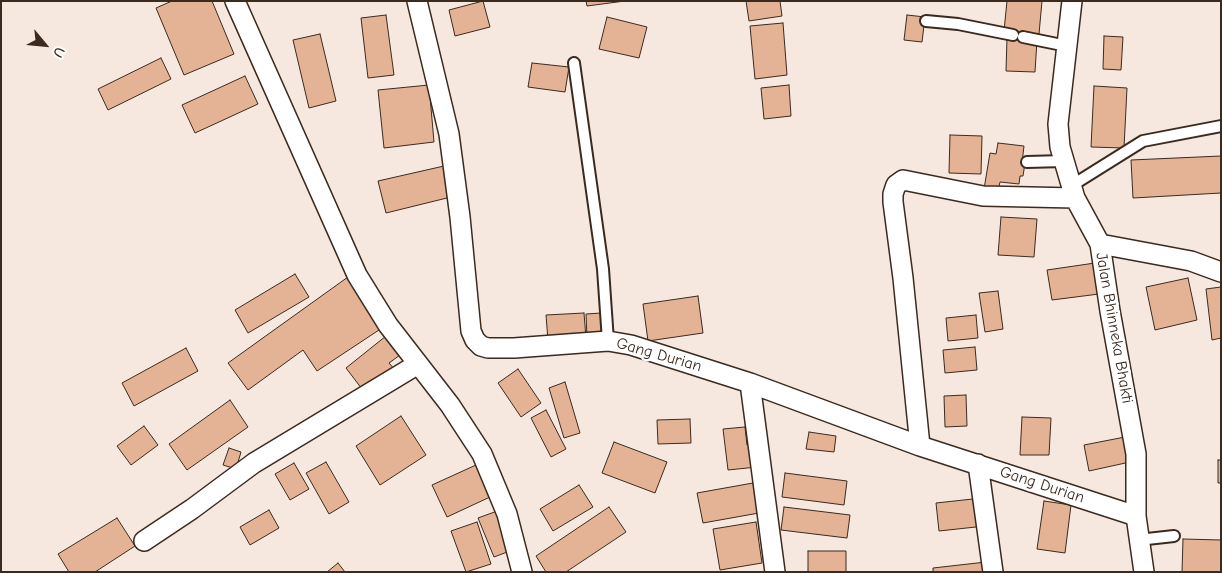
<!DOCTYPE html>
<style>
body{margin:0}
#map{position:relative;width:1222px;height:573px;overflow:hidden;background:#f7e8df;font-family:"Comic Neue",sans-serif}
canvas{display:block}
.frame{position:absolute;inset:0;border:2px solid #3b2a1e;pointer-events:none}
.north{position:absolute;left:20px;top:20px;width:50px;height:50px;-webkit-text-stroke:4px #fff;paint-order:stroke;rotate:118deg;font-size:14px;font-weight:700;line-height:20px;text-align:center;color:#3b2a1e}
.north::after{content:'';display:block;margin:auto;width:18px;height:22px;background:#3b2a1e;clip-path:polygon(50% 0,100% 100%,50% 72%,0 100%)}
</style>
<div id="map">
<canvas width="1222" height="573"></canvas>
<div class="frame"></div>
<div class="north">U</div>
</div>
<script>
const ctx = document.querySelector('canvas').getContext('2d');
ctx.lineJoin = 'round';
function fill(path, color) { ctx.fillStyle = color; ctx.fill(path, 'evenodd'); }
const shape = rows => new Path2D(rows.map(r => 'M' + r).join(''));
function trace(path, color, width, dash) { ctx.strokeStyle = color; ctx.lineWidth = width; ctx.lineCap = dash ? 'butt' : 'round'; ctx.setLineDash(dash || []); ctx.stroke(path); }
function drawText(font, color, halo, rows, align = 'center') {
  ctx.font = font + ' "Comic Neue",sans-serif'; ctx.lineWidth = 5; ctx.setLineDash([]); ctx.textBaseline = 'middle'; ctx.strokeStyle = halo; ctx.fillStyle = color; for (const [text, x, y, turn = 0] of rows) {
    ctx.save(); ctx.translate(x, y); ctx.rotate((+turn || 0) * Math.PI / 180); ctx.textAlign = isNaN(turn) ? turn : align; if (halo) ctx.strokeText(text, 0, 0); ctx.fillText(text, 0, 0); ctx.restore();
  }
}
const building = shape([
 [172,1,212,1,234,54,184,75,156,8,172,1],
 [483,1,490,27,455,36,449,10,483,1],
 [586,1,625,1,587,6,586,1],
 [746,1,780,1,782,16,749,21,746,1],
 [1007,1,1042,1,1039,34,1004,31,1007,1],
 [386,15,394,75,368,78,361,18,386,15],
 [907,15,925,17,922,42,904,40,907,15],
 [607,17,647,27,639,58,599,49,607,17],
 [783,23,787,75,755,79,750,26,783,23],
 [320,34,336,101,309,108,293,40,320,34],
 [1104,36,1123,37,1121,70,1103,69,1104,36],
 [1007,38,1037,40,1035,72,1006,71,1007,38],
 [161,58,171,79,108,110,98,89,161,58],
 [532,63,569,67,565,92,528,87,532,63],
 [245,76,258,104,195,133,182,105,245,76],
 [429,85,434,142,384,148,378,90,429,85],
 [789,85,791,116,764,119,761,88,789,85],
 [1094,86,1127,88,1124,148,1091,147,1094,86],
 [950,135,982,136,981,174,949,173,950,135],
 [998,143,1024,146,1022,163,1025,163,1023,176,1020,176,1019,184,1000,182,998,191,984,189,990,153,996,154,998,143],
 [1221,156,1221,193,1133,198,1131,160,1221,156],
 [444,166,451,197,386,213,378,181,444,166],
 [1001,217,1037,219,1034,257,998,255,1001,217],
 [1095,263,1099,294,1052,300,1047,270,1095,263],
 [295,274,309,297,248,333,235,310,295,274],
 [348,277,382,328,317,371,303,350,248,390,228,363,348,277],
 [1188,278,1197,320,1155,330,1146,287,1188,278],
 [1221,287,1221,338,1212,340,1206,289,1221,287],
 [998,291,1003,329,985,332,979,293,998,291],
 [698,296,703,333,648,341,643,304,698,296],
 [584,313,586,338,548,341,546,315,584,313],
 [601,313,602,337,587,338,586,314,601,313],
 [976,315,978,338,948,341,946,318,976,315],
 [386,336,400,355,389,363,395,370,365,393,346,368,386,336],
 [975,347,977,370,945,373,943,350,975,347],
 [186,348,198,371,134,406,122,383,186,348],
 [518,369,541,403,521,417,498,383,518,369],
 [565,382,580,433,564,438,549,388,565,382],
 [966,395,967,426,945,427,944,396,966,395],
 [230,400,248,427,187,470,169,444,230,400],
 [546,410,566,449,551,457,531,418,546,410],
 [401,416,426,455,380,485,356,446,401,416],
 [1022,417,1051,418,1049,455,1020,455,1022,417],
 [690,419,691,443,658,444,657,420,690,419],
 [144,426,158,445,131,465,117,446,144,426],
 [745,427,747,445,755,444,757,467,728,470,723,429,745,427],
 [809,432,836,436,834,452,806,449,809,432],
 [1125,437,1130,462,1089,471,1084,445,1125,437],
 [614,442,667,462,655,493,602,473,614,442],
 [229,448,241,452,236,469,223,465,229,448],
 [1218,460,1221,460,1221,483,1218,483,1218,460],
 [326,462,349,502,329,514,306,473,326,462],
 [294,463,309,489,290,500,275,474,294,463],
 [476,465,490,497,447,517,432,485,476,465],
 [785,473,847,481,844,505,782,497,785,473],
 [753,483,759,513,703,523,697,493,753,483],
 [579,485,593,507,553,531,540,509,579,485],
 [982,498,985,526,939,531,936,503,982,498],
 [1044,501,1071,505,1065,553,1037,549,1044,501],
 [609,507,626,532,566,572,546,572,536,556,609,507],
 [784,507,850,515,847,538,781,530,784,507],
 [269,510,279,528,250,545,240,527,269,510],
 [500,510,515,549,494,557,478,518,500,510],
 [117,518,135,546,95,572,69,572,58,554,117,518],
 [477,522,491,564,466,572,451,531,477,522],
 [756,522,762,563,720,570,713,529,756,522],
 [1183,539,1221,540,1221,572,1182,572,1183,539],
 [808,551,846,551,846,572,808,572,808,551],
 [986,562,987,572,933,572,933,568,986,562],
 [338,563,345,572,327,572,338,563]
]);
fill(building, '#e4b395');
trace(building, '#3b2a1e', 1);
const service = shape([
 [926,21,958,24,1013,35],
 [1023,37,1067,46],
 [574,63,603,269,608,341],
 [1027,162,1064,161],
 [1071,186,1143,141,1221,126],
 [1138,540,1174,536]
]);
const minor = shape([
 [235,1,357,275,388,325,450,405,482,454,507,514,522,572],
 [417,1,449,134,460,217,471,331,475,340,481,346,488,348,514,348,608,341,631,345,750,383,920,446,1136,516],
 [1072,1,1058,124,1060,147,1075,198,1100,244,1110,311,1136,454,1136,516,1144,572],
 [1100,244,1191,261,1221,272],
 [750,383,775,572],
 [920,446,903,278,893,202,893,194,896,185,903,180,983,196,1075,198],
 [978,464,993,572],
 [144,541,192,509,254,463,418,364]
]);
trace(service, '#3b2a1e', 14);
trace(minor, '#3b2a1e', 22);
trace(service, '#fff', 10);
trace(minor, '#fff', 19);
drawText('16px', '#3b2a1e', '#fff', [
 ["Jalan Bhinneka Bhakti",1114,328,80],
 ["Gang Durian",659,355,16],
 ["Gang Durian",1042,485,18]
]);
</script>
